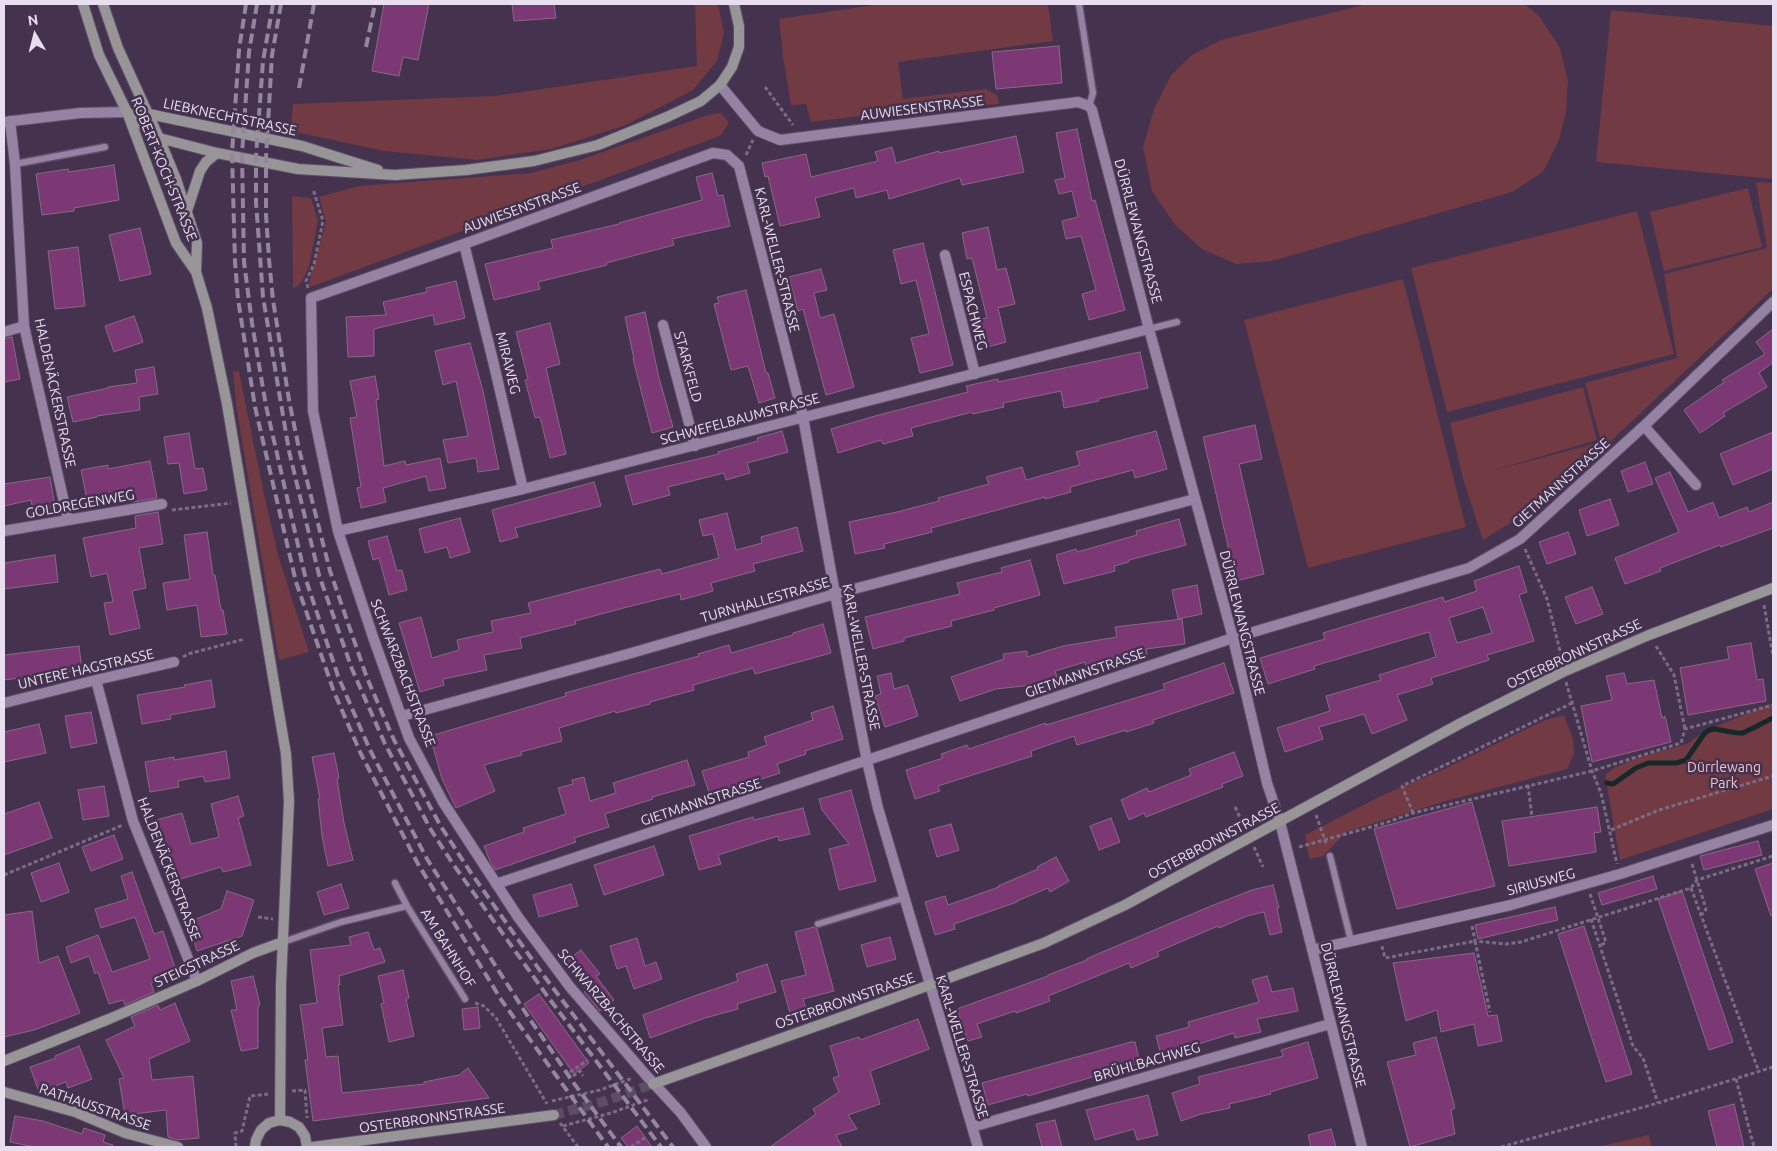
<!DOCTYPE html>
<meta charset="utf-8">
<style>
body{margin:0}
#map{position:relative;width:1777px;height:1151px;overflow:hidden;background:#44324f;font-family:Ubuntu,sans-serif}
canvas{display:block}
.frame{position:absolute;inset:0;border:5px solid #e9def0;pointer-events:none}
.north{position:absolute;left:10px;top:10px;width:50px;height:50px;-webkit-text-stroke:4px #44324f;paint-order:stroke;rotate:352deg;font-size:14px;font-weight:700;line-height:20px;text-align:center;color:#e9def0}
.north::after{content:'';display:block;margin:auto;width:18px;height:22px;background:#e9def0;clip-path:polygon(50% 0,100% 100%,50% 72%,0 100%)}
</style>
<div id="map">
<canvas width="1777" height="1151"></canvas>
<div class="frame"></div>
<div class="north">N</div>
</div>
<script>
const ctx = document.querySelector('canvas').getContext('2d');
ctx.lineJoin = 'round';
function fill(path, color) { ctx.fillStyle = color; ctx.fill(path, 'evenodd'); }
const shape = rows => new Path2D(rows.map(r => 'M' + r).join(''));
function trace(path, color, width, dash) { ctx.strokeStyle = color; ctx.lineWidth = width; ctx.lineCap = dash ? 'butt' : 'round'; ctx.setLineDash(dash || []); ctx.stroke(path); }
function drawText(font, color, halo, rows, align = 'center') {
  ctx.font = font + ' Ubuntu,sans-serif'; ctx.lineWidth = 5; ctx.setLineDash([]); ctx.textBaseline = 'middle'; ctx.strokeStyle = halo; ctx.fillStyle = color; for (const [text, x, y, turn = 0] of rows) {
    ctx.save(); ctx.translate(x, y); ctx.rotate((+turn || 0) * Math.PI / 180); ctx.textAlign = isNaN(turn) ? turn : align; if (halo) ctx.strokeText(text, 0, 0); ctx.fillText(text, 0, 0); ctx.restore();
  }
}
fill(shape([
 [695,4,718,4,724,33,717,61,693,90,626,125,551,149,477,160,384,151,291,131,293,104,495,96,697,66],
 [881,4,1048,4,1053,41,898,62,903,99,986,89,997,95,999,104,894,112,811,122,806,104,791,105,783,57,779,19],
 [1367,4,1525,4,1540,17,1560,48,1568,81,1566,112,1559,140,1543,172,1512,192,1272,261,1236,264,1202,249,1175,225,1152,191,1143,147,1154,109,1171,75,1192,55,1221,40],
 [1611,10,1773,26,1773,179,1596,162],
 [721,113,729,123,720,136,310,287,309,282,326,222,319,197,359,186,531,173,580,160,708,115],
 [1756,182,1773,183,1773,289,1550,498,1483,540,1463,479,1450,423,1583,387,1597,440,1488,472,1601,442,1585,383,1677,358,1664,274,1767,248],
 [1748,188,1762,247,1664,271,1650,212],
 [292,196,311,198,318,221,309,266,302,282,293,289],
 [1637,211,1674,354,1447,412,1411,268],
 [1403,279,1466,527,1308,568,1244,320],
 [233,371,239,372,264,494,278,555,309,652,279,660,237,411],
 [1773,703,1773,809,1620,860,1605,775,1614,768,1637,758,1687,744,1707,730],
 [1564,715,1573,739,1574,754,1567,769,1446,801,1346,832,1323,856,1309,859,1305,835,1383,795,1440,771,1545,720],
 [1649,1135,1652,1147,1597,1147]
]), '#723a42');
trace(shape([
 [1607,783,1613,784,1619,780,1636,768,1648,763,1676,763,1686,760,1704,734,1709,730,1715,729,1737,733,1743,733,1773,718]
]), '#162827', 5);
const building = shape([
 [384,4,429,4,418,60,403,57,399,76,372,71,384,4],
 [512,4,554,4,556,18,514,21,512,4],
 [1059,46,1062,83,996,89,992,52,1059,46],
 [1077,129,1092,201,1095,200,1125,310,1089,320,1082,294,1096,290,1081,236,1066,239,1062,221,1078,217,1072,191,1059,194,1055,180,1065,178,1056,133,1077,129],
 [1016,136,1024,172,962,185,960,178,889,199,887,190,856,198,854,188,815,198,820,217,780,226,768,176,765,177,762,163,806,154,811,177,878,161,875,152,892,147,896,163,939,151,939,153,1016,136],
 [114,165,119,200,74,208,74,211,42,215,36,174,68,169,69,172,114,165],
 [712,173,718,196,723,195,730,226,672,239,674,245,606,263,607,265,538,282,540,289,494,300,485,264,553,248,551,240,619,224,619,223,702,200,696,177,712,173],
 [988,227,997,270,1006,268,1015,304,998,308,1006,342,988,347,981,319,987,318,972,258,967,259,962,233,988,227],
 [140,228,151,274,120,281,109,235,140,228],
 [923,243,953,365,920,373,911,338,929,334,916,280,901,284,893,250,923,243],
 [78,247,85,306,55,309,48,251,78,247],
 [821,269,827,290,814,293,820,318,834,314,854,387,826,395,803,309,798,311,789,277,821,269],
 [456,281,465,318,435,325,433,315,374,329,374,356,348,357,346,317,386,315,383,302,427,292,426,288,456,281],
 [746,290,766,373,768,373,775,398,759,403,748,366,731,370,714,304,719,303,717,297,746,290],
 [645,312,659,378,673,427,652,433,633,359,634,359,625,317,645,312],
 [134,316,143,342,114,352,105,326,134,316],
 [550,323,560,364,546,368,566,454,550,458,540,417,535,418,525,380,528,379,516,332,550,323],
 [1773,329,1773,365,1772,363,1759,373,1767,387,1723,413,1725,416,1700,433,1684,410,1724,382,1722,380,1765,354,1756,342,1773,329],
 [12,337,20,379,4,382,4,339,12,337],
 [470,343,483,391,499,469,478,472,476,458,448,463,443,440,468,436,456,381,443,385,435,351,470,343],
 [1140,352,1148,388,1098,399,1099,401,1064,408,1061,391,1003,403,1004,407,973,414,972,412,911,428,913,436,883,444,881,440,838,453,831,429,875,416,968,392,966,386,998,379,998,382,1140,352],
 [154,367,158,394,139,397,140,410,97,416,97,417,73,422,67,397,108,388,108,387,137,383,135,370,154,367],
 [375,376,379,399,376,400,384,466,405,461,406,465,440,458,446,488,429,491,426,476,383,488,386,502,361,508,357,488,361,487,350,418,357,417,350,381,375,376],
 [1255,425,1262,459,1239,464,1264,574,1236,581,1203,437,1255,425],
 [782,431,788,452,747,463,750,473,726,480,724,473,668,487,670,495,633,505,625,476,719,454,718,452,758,441,757,438,782,431],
 [1156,431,1167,469,1135,478,1133,470,1070,487,1071,492,1045,499,1045,497,931,528,932,532,884,544,885,548,855,554,849,522,897,512,939,501,938,498,989,484,986,477,1022,467,1026,480,1080,465,1076,452,1156,431],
 [1773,432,1773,469,1733,485,1720,454,1773,432],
 [189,433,195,469,203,468,207,490,184,494,179,463,168,464,164,437,189,433],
 [150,461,157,498,133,502,131,491,87,500,81,470,108,465,108,469,150,461],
 [1645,462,1653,484,1628,492,1621,471,1645,462],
 [1670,472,1688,512,1713,502,1719,518,1747,507,1749,512,1773,502,1773,528,1721,547,1720,545,1660,568,1661,571,1625,584,1615,558,1679,532,1655,478,1670,472],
 [50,477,55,507,33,511,31,500,4,506,4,484,50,477],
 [594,482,601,506,515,528,518,537,500,542,492,510,594,482],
 [1610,499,1619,525,1587,536,1579,510,1610,499],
 [158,512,163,544,139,548,146,588,132,591,140,628,110,635,104,603,113,602,107,573,91,577,83,538,136,528,135,516,158,512],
 [727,513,736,550,762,543,761,537,797,527,803,551,753,564,755,571,711,583,713,591,681,600,680,594,635,605,575,621,576,624,520,638,522,648,484,655,487,670,443,679,444,685,420,692,399,623,421,617,432,658,459,650,457,640,493,632,491,621,531,613,528,603,660,569,662,574,719,558,713,534,703,536,699,520,727,513],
 [460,518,470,552,450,558,447,547,425,553,419,529,460,518],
 [1179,519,1186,545,1129,560,1129,562,1114,566,1115,571,1064,584,1056,555,1076,549,1077,552,1137,535,1136,531,1179,519],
 [207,532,213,575,215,575,221,610,223,610,227,634,201,637,197,605,167,610,163,583,190,579,184,535,207,532],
 [1568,532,1576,554,1547,564,1539,542,1568,532],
 [387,536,397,571,402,570,407,590,389,595,379,558,373,560,368,541,387,536],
 [55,555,58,582,4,589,4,563,55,555],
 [1030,560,1040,595,994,608,994,610,951,621,952,626,904,638,904,641,873,649,865,617,960,594,957,583,1002,572,1001,568,1030,560],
 [1519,566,1527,592,1519,595,1534,641,1487,655,1489,660,1431,678,1433,684,1397,695,1407,720,1372,734,1364,714,1319,727,1323,739,1285,752,1277,728,1330,711,1326,696,1381,680,1379,675,1436,657,1429,632,1314,666,1315,669,1268,684,1260,658,1325,639,1323,633,1365,620,1443,597,1444,602,1477,591,1474,581,1519,566],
 [1483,607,1492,633,1457,643,1449,618,1483,607],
 [1197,585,1202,614,1178,619,1172,590,1197,585],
 [1592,587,1603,614,1576,624,1565,597,1592,587],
 [1182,619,1185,644,1146,649,1147,655,1108,661,1109,665,1086,669,1085,662,1055,671,1059,683,1042,688,1041,684,996,689,960,701,951,677,1004,659,1003,654,1027,651,1027,657,1063,646,1117,637,1115,627,1182,619],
 [823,624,831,653,755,674,753,668,693,685,694,690,650,702,650,704,616,713,615,711,559,728,562,741,521,752,522,755,484,765,495,791,456,808,442,779,430,736,566,696,565,693,699,656,698,654,729,645,731,653,793,635,793,633,823,624],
 [1751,643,1757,680,1763,679,1766,701,1688,715,1680,668,1729,659,1727,647,1751,643],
 [79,646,82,670,4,680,4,655,79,646],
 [1224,663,1234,693,1153,720,1154,723,1126,732,1126,730,1077,745,1074,736,1031,751,1032,756,938,786,940,791,915,799,906,770,943,758,941,754,967,745,969,749,1046,723,1046,725,1165,689,1163,684,1224,663],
 [891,673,894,689,908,685,918,716,885,727,875,696,881,694,877,676,891,673],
 [1624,673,1627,684,1654,680,1662,718,1665,716,1671,742,1592,762,1581,706,1612,700,1606,676,1624,673],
 [211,680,215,707,170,715,171,719,142,724,137,695,185,687,184,685,211,680],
 [833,706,843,739,805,751,806,754,777,764,780,773,710,796,702,771,749,757,748,752,767,745,764,737,813,720,811,713,833,706],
 [91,712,97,743,71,748,65,716,91,712],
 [39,724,46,753,4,762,4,732,39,724],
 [226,751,230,778,205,782,203,776,178,781,179,787,150,792,145,762,174,757,174,760,226,751],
 [1234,752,1243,776,1222,784,1223,787,1174,806,1146,817,1144,813,1129,820,1121,800,1147,788,1149,792,1191,775,1189,769,1234,752],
 [334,753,339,778,337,779,344,823,353,860,328,866,322,836,318,799,320,799,312,757,334,753],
 [687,760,695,785,652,797,653,799,605,814,609,827,574,838,576,842,495,870,490,861,484,846,524,832,523,828,566,814,558,788,573,784,572,780,584,777,590,801,616,793,613,783,687,760],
 [104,786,109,816,83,820,78,790,104,786],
 [851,790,876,881,839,890,829,849,849,844,822,810,819,799,851,790],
 [238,796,244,816,238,818,251,865,223,872,221,867,174,881,156,820,182,813,191,844,219,837,211,804,238,796],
 [39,802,52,838,4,855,4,814,39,802],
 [1472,802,1495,886,1397,909,1374,829,1472,802],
 [1597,807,1601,832,1594,833,1596,852,1509,866,1502,821,1597,807],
 [803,808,810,834,779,841,778,836,718,855,721,864,699,870,689,836,753,817,754,820,803,808],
 [1111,818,1120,842,1099,850,1090,826,1111,818],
 [951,824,959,850,937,857,929,830,951,824],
 [114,835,123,859,91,871,82,847,114,835],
 [1758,841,1762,855,1704,870,1700,856,1758,841],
 [654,846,664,875,604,895,594,865,654,846],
 [1056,857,1069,881,1050,892,1048,888,1017,901,1017,902,954,924,955,929,935,935,925,902,945,896,948,905,999,887,998,886,1038,869,1037,867,1056,857],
 [59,863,69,892,41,902,31,873,59,863],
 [1773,863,1773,915,1771,916,1755,869,1773,863],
 [132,872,154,934,163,931,177,974,151,983,154,992,125,1005,123,1000,109,1004,98,972,95,974,89,956,71,963,66,947,98,935,112,972,150,959,135,917,101,928,95,909,128,899,121,876,132,872],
 [1653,876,1657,889,1602,905,1598,893,1653,876],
 [341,884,349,908,324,915,317,892,341,884],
 [571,884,578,906,539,917,533,895,571,884],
 [1273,885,1279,908,1277,908,1282,932,1270,935,1264,912,1247,916,1219,928,1218,926,1157,952,1159,956,1131,968,1129,963,1048,996,1050,1001,1016,1013,1015,1011,977,1024,982,1037,968,1041,957,1009,1048,976,1048,975,1087,960,1086,959,1211,906,1252,890,1273,885],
 [227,891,254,900,242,936,197,951,188,922,221,909,227,891],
 [1682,891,1733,1042,1709,1050,1658,899,1682,891],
 [1555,907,1558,920,1478,939,1475,925,1555,907],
 [32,911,39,963,58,956,80,1013,34,1030,4,1037,4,915,32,911],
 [1584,926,1632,1074,1606,1082,1558,934,1584,926],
 [814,927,817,929,834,991,803,999,806,1009,790,1013,781,981,806,975,795,932,814,927],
 [368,932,374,950,380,948,385,962,339,976,340,985,338,985,343,1025,322,1028,326,1057,338,1056,342,1093,424,1084,424,1082,459,1075,468,1068,489,1098,313,1121,305,1060,308,1060,300,1005,317,1003,310,950,351,945,349,937,368,932],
 [890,937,896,959,867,967,861,945,890,937],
 [637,938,645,966,656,962,662,979,634,989,626,966,617,969,610,946,637,938],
 [581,950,600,974,596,976,614,1000,600,1011,584,992,587,990,565,962,581,950],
 [1474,953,1488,1016,1497,1015,1502,1041,1478,1046,1474,1024,1441,1032,1437,1010,1406,1021,1393,963,1474,953],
 [767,964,776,992,737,1004,738,1009,705,1018,650,1038,643,1015,697,995,738,981,736,974,767,964],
 [403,970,409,998,406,999,414,1036,389,1042,381,1004,384,1003,378,976,403,970],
 [253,976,260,1005,258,1006,258,1048,241,1051,231,1010,237,1010,231,981,253,976],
 [1267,976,1272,992,1293,988,1298,1011,1257,1019,1261,1032,1235,1038,1234,1033,1182,1049,1183,1053,1162,1059,1156,1036,1189,1027,1188,1022,1259,1002,1252,980,1267,976],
 [539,994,589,1063,574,1074,524,1004,539,994],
 [175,1003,190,1041,149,1059,152,1080,193,1076,199,1138,177,1140,168,1137,166,1110,125,1115,119,1079,124,1078,106,1040,135,1026,131,1017,158,1005,160,1010,175,1003],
 [478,1007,480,1028,464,1030,462,1009,478,1007],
 [918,1019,929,1049,870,1071,880,1104,848,1115,857,1129,836,1135,842,1147,770,1147,816,1114,813,1109,839,1092,833,1078,839,1076,830,1046,859,1037,860,1040,918,1019],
 [1436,1037,1455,1108,1451,1110,1455,1134,1410,1147,1387,1062,1416,1055,1413,1043,1436,1037],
 [1131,1042,1135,1042,1140,1063,1028,1096,1027,1094,988,1105,982,1083,1131,1042],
 [1308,1042,1318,1078,1270,1092,1271,1094,1229,1104,1230,1108,1201,1114,1181,1121,1172,1093,1200,1084,1198,1077,1283,1056,1281,1050,1308,1042],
 [79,1046,92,1079,68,1088,66,1082,39,1092,30,1067,56,1058,55,1056,79,1046],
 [1148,1095,1158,1135,1137,1140,1134,1129,1095,1140,1086,1110,1148,1095],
 [1734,1104,1744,1147,1717,1147,1708,1111,1734,1104],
 [15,1116,43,1121,82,1134,84,1128,105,1135,103,1142,113,1145,112,1147,35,1147,10,1142,15,1116],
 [1055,1120,1062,1147,1042,1147,1036,1124,1055,1120],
 [637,1126,652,1147,628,1147,621,1138,637,1126],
 [1331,1129,1336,1147,1311,1147,1308,1135,1331,1129]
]);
fill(building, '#7c3874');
trace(building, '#886983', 1);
trace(shape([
 [554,1115,605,1101,653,1084]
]), '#5d4c67', 10, [10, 5]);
const lane = shape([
 [1079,4,1093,93,1089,106],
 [15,164,105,147],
 [1149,329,1177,322],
 [1330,856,1351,941],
 [395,883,407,906,465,999],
 [818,924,904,898],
 [283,942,341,922,407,906]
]);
const street = shape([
 [720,85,758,131,780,140,1078,102,1089,106,1092,110,1149,329,1233,638,1267,783,1280,822,1362,1147],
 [10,121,15,164,24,326,68,520],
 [4,122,80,113,127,112],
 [464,244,493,361,523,489],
 [945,255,975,374],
 [663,325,695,446],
 [4,332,24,326],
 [1644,426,1696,485],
 [4,531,162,504],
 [338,531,523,489,1149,329],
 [96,680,133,821,197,981],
 [4,703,96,680,174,662],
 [402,716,628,654,835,594,1195,499],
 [496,884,1233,638,1469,568,1520,539,1644,426,1773,302],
 [1312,950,1511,905,1620,874,1773,825],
 [972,1127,1330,1024],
 [706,1147,681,1113,645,1074,570,987,518,917,443,802,409,738,373,637,338,531,313,411,311,298,464,244,713,153,727,155,739,166,803,417,835,594,867,761,878,808,978,1147]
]);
const secondary = shape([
 [83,4,99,55,127,112,176,243,196,272],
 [103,4,118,48,159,138,176,179,197,243,196,272,207,308,227,404,278,707,286,754,289,801,281,984,280,1120],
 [127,112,159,138,217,153,298,169,395,175,466,170,534,161,598,145,667,117,701,101,720,85,732,67,739,47,739,26,734,4],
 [144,113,302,146,378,170],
 [187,211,200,171,206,162,217,153],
 [4,1061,109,1019,197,981,253,953,283,942],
 [653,1084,853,1013,1044,943,1125,905,1463,722,1563,672,1649,635,1773,588],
 [4,1092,75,1112,125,1133,178,1147],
 [255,1147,256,1140,261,1130,269,1123,280,1120,290,1122,299,1127,305,1136,307,1147],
 [313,1147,554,1115]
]);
trace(lane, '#5f5069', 9);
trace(street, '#5f5069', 12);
trace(secondary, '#5f5069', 12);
trace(shape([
 [765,87,793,125],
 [746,155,753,140],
 [308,288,306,281,314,264,323,221,313,189],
 [172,510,231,503],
 [1525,549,1547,599,1562,659],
 [1764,605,1773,656],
 [1656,646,1674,675,1685,729],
 [183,657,188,654,245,639],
 [1566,682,1592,771,1601,793,1617,864],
 [1528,785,1532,817],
 [1235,807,1244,826],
 [1413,813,1402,786,1572,703],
 [1316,815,1327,846],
 [1611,830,1659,810,1773,776],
 [1254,847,1263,867],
 [1299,847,1385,823,1413,813,1592,771,1681,743,1685,729,1773,705],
 [1692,864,1706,909,1704,913,1700,915],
 [4,875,123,825],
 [1691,888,1759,1072],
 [1590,894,1606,942,1600,946],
 [258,917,273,919],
 [1591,919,1633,1046,1643,1058,1658,1103],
 [1472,926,1475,941,1506,944,1521,942,1691,888,1697,880,1773,856],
 [1382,946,1385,958,1475,941,1490,1012],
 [475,1003,484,1006,496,1018,547,1104],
 [570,1072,588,1060],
 [573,1076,580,1071,583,1076],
 [1736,1079,1754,1147],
 [292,1091,305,1090,307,1118],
 [552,1101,600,1090,633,1078],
 [560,1123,578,1147],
 [563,1126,611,1113,650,1099],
 [236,1147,235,1133,242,1131,250,1096,269,1094],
 [631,1147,646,1137],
 [1501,1147,1658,1103,1773,1067]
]), '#7b6b85', 3, [4, 2.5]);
trace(lane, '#9682a3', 6);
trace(street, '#9682a3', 10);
trace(secondary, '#979597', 10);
trace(shape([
 [246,4,239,50,232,153,235,262,238,299,255,407,296,582,334,692,361,754,418,864,502,1001,608,1147],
 [257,4,249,52,242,154,244,262,252,323,266,406,306,580,338,676,370,750,427,859,527,1015,573,1082,621,1147],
 [273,4,263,61,256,156,256,202,263,297,289,451,319,575,352,669,385,744,431,830,453,864,548,997,661,1147],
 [281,4,272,55,266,158,266,215,269,259,273,300,289,400,299,449,330,571,367,678,394,740,440,825,469,870,541,972,673,1147],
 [366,47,375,4],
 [299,88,314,4]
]), '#94869d', 4, [10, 5]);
drawText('14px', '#e9def0', '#44324f', [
 ["AUWIESENSTRASSE",922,108,-7],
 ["LIEBKNECHTSTRASSE",230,117,12],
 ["ROBERT-KOCH-STRASSE",164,169,68],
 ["AUWIESENSTRASSE",522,208,-20],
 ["DÜRRLEWANGSTRASSE",1138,231,75],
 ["KARL-WELLER-STRASSE",777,260,76],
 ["ESPACHWEG",973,311,76],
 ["MIRAWEG",508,363,76],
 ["STARKFELD",688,367,75],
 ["HALDENÄCKERSTRASSE",55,393,78],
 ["SCHWEFELBAUMSTRASSE",740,419,-15],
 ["GIETMANNSTRASSE",1561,483,-42],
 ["GOLDREGENWEG",80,504,-10],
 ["TURNHALLESTRASSE",765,600,-16],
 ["DÜRRLEWANGSTRASSE",1242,623,76],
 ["OSTERBRONNSTRASSE",1574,654,-25],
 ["KARL-WELLER-STRASSE",861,657,79],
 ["UNTERE HAGSTRASSE",86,669,-13],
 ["SCHWARZBACHSTRASSE",403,673,69],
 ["GIETMANNSTRASSE",1085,673,-19],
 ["GIETMANNSTRASSE",701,802,-18],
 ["OSTERBRONNSTRASSE",1214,841,-28],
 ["HALDENÄCKERSTRASSE",169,869,69],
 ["SIRIUSWEG",1541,882,-15],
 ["AM BAHNHOF",448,948,58],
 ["STEIGSTRASSE",197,964,-25],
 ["OSTERBRONNSTRASSE",845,1001,-19],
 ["SCHWARZBACHSTRASSE",611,1011,50],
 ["DÜRRLEWANGSTRASSE",1343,1015,76],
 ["KARL-WELLER-STRASSE",962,1047,73],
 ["BRÜHLBACHWEG",1147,1062,-16],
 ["RATHAUSSTRASSE",95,1107,19],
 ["OSTERBRONNSTRASSE",432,1118,-8]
]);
drawText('14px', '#f6c1c6', '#44324f', [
 ["Dürrlewang",1724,767],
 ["Park",1724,783]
]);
</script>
